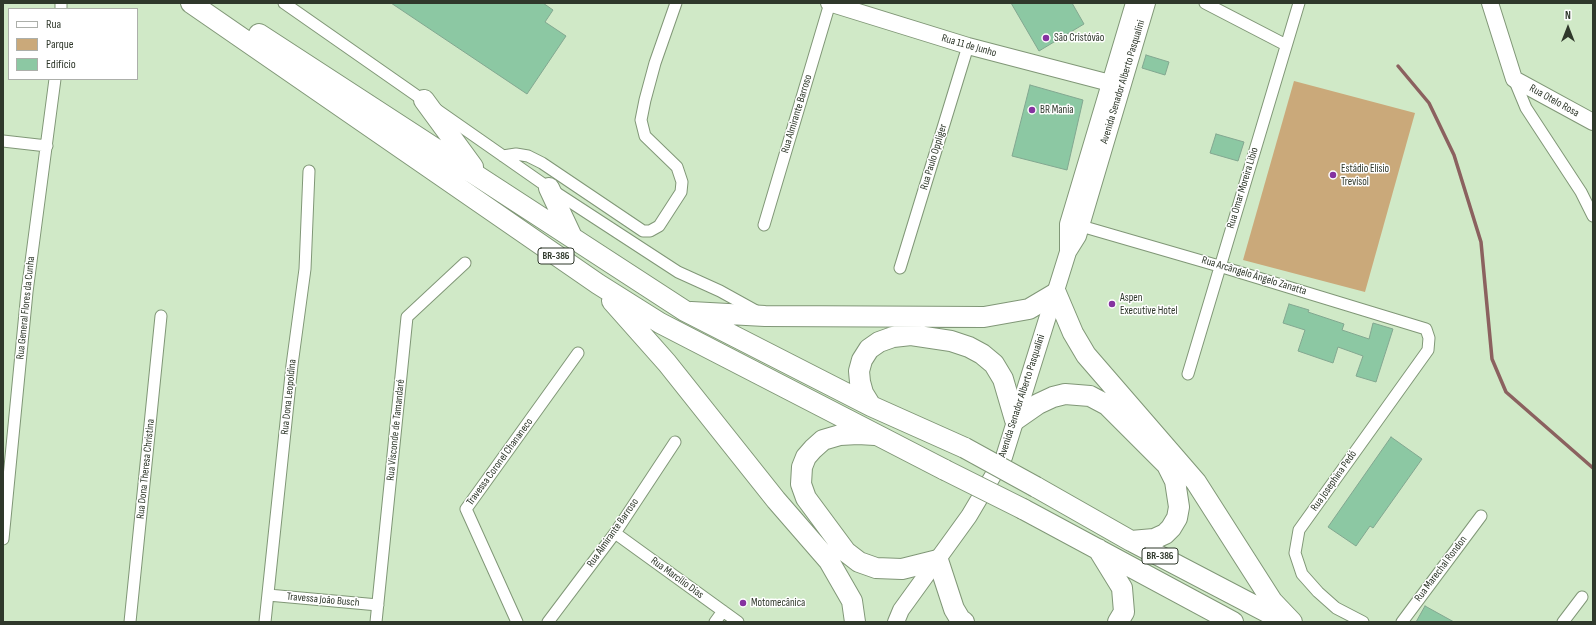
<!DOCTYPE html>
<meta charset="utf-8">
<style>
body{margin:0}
#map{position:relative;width:1596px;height:625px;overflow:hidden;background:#d0e9c7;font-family:"Sofia Sans Condensed",sans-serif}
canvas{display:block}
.frame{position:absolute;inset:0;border:4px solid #2f382b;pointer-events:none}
.legend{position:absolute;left:8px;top:8px;width:130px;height:72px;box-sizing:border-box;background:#fff;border:1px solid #acafaa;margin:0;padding:5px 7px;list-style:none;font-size:12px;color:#2f382b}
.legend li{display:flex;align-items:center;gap:8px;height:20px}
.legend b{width:20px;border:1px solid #acafaa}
.north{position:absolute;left:1548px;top:8px;width:40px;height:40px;-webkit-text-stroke:3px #fff;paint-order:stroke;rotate:0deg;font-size:11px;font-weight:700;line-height:16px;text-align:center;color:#2f382b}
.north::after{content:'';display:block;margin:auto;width:14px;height:18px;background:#2f382b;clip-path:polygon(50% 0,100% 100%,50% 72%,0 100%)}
</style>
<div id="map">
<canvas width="1596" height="625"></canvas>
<div class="frame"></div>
<ul class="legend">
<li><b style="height:5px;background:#fff"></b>Rua</li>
<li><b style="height:11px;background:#caa97a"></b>Parque</li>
<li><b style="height:11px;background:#8cc8a3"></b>Edifício</li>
</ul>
<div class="north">N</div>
</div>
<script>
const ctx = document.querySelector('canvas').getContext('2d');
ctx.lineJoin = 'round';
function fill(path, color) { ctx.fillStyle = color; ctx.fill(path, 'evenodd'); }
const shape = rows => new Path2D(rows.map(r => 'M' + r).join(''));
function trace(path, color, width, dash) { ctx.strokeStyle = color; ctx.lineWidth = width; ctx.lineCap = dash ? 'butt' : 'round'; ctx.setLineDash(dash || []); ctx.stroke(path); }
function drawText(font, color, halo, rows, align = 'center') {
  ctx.font = font + ' "Sofia Sans Condensed",sans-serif'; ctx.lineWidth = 3; ctx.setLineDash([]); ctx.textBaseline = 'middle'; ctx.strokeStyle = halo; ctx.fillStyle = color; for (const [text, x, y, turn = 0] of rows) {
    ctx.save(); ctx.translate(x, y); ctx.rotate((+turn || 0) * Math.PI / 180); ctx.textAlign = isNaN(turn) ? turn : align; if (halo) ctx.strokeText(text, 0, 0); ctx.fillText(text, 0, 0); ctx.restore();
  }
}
fill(shape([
 [1294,81,1415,113,1365,292,1243,260]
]), '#caa97a');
trace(shape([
 [1398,66,1429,103,1454,155,1481,242,1492,359,1506,392,1593,468]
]), '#8b615f', 3.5);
const building = shape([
 [391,3,543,3,553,10,545,22,566,36,527,94,391,3],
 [1011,3,1072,3,1084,24,1039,51,1011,3],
 [1146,55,1169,62,1165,75,1142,68,1146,55],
 [1030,85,1083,100,1067,170,1012,156,1030,85],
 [1216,134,1244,142,1238,161,1210,153,1216,134],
 [1289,304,1309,310,1308,312,1344,324,1342,330,1369,339,1373,323,1393,329,1376,382,1356,376,1363,356,1338,347,1333,363,1298,351,1305,330,1283,323,1289,304],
 [1391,437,1422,459,1373,528,1370,526,1356,546,1328,527,1391,437],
 [1425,606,1454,622,1416,622,1425,606]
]);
fill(building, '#8cc8a3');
trace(building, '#82a790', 1);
const street = shape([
 [284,3,549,188,678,272,720,291,758,312],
 [1205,3,1286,45],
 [61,9,61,3],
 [1514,79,1526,108,1581,192,1593,216],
 [3,141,47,146],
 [503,156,516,154,528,156,542,163,643,231,650,231,659,226,681,192,682,182,677,167,645,136,641,120,645,100,655,63,676,3],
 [764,225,830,3],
 [1081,226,1219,266,1426,329,1429,338,1428,350,1299,530,1295,553,1302,574,1318,592,1336,608,1363,622],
 [900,268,968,46],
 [1188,374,1299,3],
 [615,533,738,622],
 [3,539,27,292,55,79],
 [268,595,378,605],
 [130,622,161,316],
 [265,622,292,365,305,269,309,171],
 [376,622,407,317,465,263],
 [517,622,466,509,578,353],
 [548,622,615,533,675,442],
 [715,622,723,611],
 [1402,622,1481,516],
 [1563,622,1582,597]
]);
const secondary = shape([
 [829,3,968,46,1110,83],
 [1490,3,1514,79,1593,122],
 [1068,252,1068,224,1134,3],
 [896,622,901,610,969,516,1004,457,1068,252,1078,236,1147,3]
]);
const highway = shape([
 [191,3,598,284,660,323,945,470],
 [259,34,685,311,871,406,965,448],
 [424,100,473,167],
 [549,188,572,237],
 [612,301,667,363,776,500,829,561,852,601,855,622],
 [691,312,765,316,984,317,1029,309,1056,293,1073,333,1086,355,1196,482,1272,601,1292,622],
 [871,406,863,393,860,382,859,371,862,360,869,349,879,342,893,337,911,335,951,341,969,347,982,354,994,364,1003,379,1015,420,1038,404,1053,397,1065,394,1090,396,1107,405,1167,465,1175,481,1179,507,1177,518,1171,528,1165,534,1154,539,1131,541],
 [875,435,858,434,840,435,823,440,813,449,806,457,802,467,801,484,806,498,846,552,859,562,876,568,902,569,938,560,954,609,960,619,964,622],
 [1036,487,1131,541,1284,621],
 [1023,509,1233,622],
 [1098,549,1122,588,1124,612,1118,622]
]);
trace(street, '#809777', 13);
trace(secondary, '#809777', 18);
trace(highway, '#809777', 22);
trace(street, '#fff', 11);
trace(secondary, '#fff', 16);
trace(highway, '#fff', 20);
const highwayBridge = shape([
 [965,448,1036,487],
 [945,470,1023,509]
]);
trace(highwayBridge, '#809777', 22, []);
trace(highwayBridge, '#fff', 20);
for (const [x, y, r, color] of [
 [1046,38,4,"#8532a0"],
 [1032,110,4,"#8532a0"],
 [1333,175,4,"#8532a0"],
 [1112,304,4,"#8532a0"],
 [743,603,4,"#8532a0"]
]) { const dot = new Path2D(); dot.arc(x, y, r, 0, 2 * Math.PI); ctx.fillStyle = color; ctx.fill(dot); trace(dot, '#fff', 1.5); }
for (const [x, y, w] of [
 [556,256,36],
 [1160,556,36]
]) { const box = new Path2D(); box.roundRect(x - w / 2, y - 8, w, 16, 3); ctx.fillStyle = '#fff'; ctx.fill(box); trace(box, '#2f382b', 1); }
drawText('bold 10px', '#2f382b', null, [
 ["BR-386",556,256],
 ["BR-386",1160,556]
]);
drawText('11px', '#2f382b', '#fff', [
 ["São Cristóvão",1054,38],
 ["BR Mania",1040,110],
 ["Estádio Elísio",1341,169],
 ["Trevisol",1341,182],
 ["Aspen",1120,298],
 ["Executive Hotel",1120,311],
 ["Motomecânica",751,603]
], 'left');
drawText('11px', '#2f382b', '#fff', [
 ["Rua 11 de Junho",969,46,16],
 ["Avenida Senador Alberto Pasqualini",1123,82,-73],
 ["Rua Otelo Rosa",1554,101,29],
 ["Rua Almirante Barroso",797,114,-73],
 ["Rua Paulo Oppliger",934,157,-73],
 ["Rua Omar Moreira Libio",1243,188,-73],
 ["Rua Arcângelo Ângelo Zanatta",1254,276,17],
 ["Rua General Flores da Cunha",26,308,-84],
 ["Avenida Senador Alberto Pasqualini",1022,396,-72],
 ["Rua Dona Leopoldina",289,397,-84],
 ["Rua Visconde de Tamandaré",396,430,-84],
 ["Travessa Coronel Chananeco",500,462,-54],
 ["Rua Dona Theresa Christina",146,469,-84],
 ["Rua Josephina Pedó",1334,481,-55],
 ["Rua Almirante Barroso",613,533,-55],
 ["Rua Marechal Rondon",1441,569,-53],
 ["Rua Marcílio Dias",677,578,36],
 ["Travessa João Busch",323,600,5]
]);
</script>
